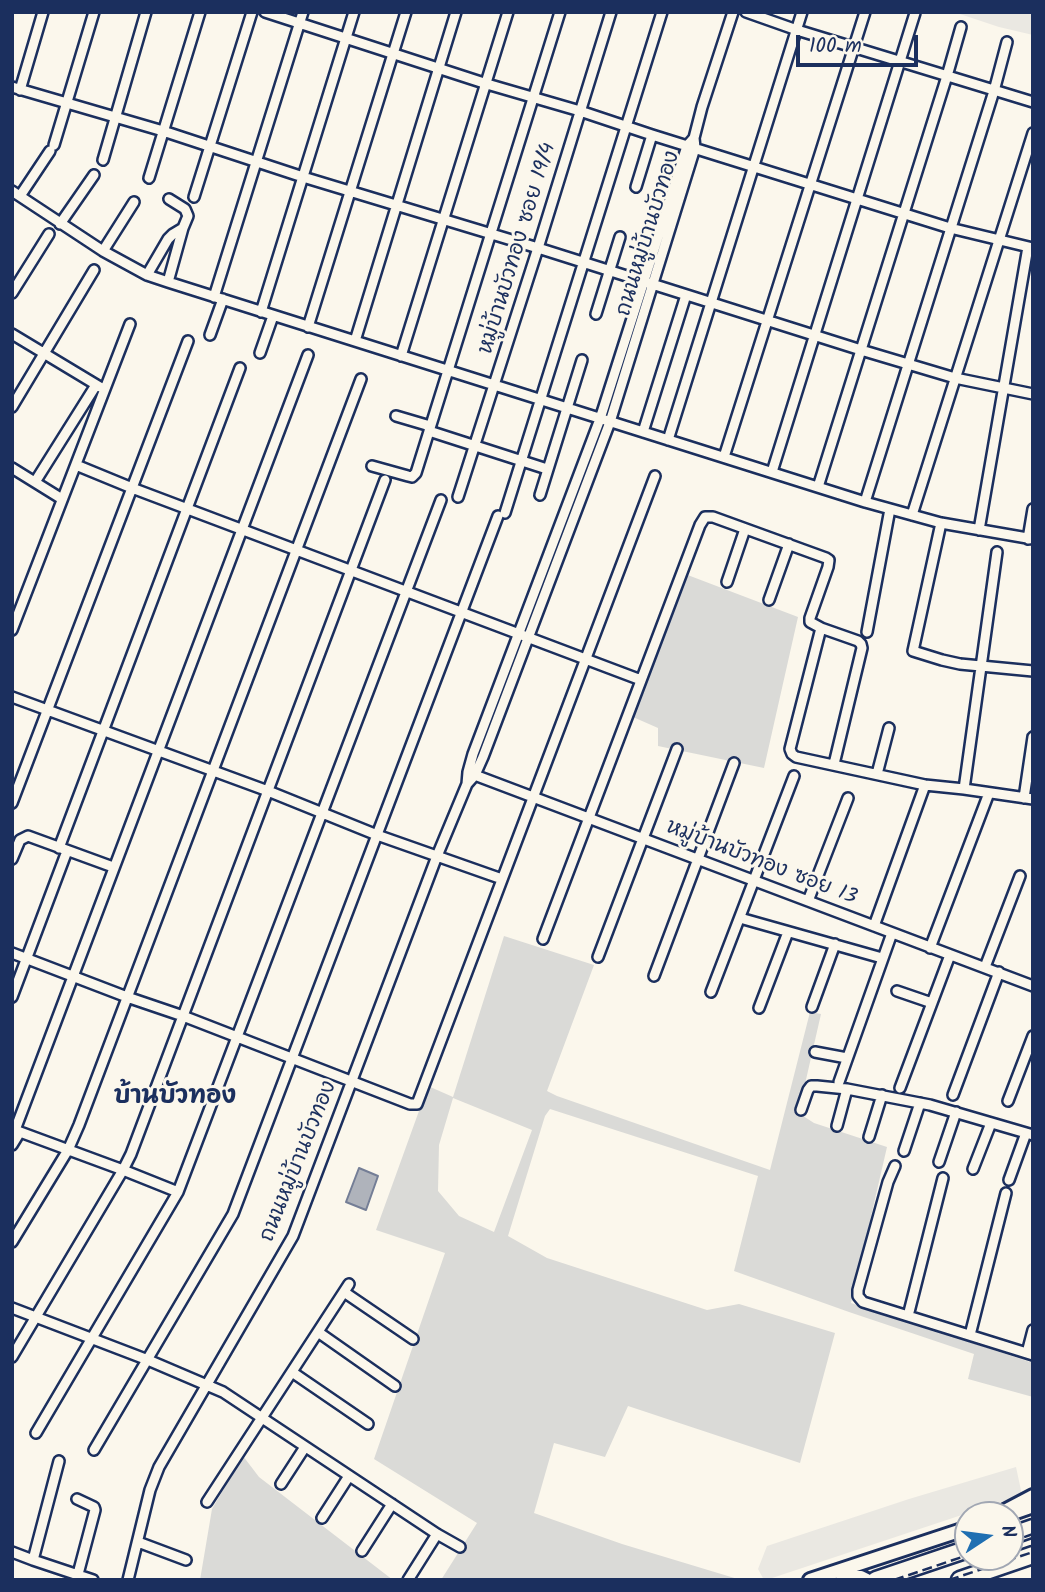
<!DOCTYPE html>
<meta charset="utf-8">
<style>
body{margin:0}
#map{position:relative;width:1045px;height:1592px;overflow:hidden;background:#fbf7ec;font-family:Kalam,sans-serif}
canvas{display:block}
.frame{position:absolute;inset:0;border:14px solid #1b2f5e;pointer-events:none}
.north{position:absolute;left:954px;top:1501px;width:70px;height:70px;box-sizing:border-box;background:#fbf7ec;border:2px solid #a1a7b3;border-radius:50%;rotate:77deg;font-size:19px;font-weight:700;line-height:28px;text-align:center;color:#1b2f5e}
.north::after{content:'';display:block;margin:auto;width:24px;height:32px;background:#1f6fb2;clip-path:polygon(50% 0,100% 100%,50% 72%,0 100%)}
.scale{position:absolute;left:796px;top:35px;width:122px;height:32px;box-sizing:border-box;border:4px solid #1b2f5e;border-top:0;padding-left:9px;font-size:21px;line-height:24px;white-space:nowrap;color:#1b2f5e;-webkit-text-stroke:5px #fbf7ec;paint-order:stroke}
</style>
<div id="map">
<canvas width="1045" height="1592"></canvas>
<div class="frame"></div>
<div class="north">N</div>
<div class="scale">100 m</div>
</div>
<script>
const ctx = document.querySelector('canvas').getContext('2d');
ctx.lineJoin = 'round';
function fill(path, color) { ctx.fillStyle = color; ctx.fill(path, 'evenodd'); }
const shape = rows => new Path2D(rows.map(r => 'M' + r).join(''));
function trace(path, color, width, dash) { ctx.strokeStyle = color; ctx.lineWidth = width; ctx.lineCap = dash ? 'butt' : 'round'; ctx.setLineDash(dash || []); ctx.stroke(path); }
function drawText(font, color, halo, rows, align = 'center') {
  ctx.font = font + ' Kalam,"Playpen Sans Thai",sans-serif'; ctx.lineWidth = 6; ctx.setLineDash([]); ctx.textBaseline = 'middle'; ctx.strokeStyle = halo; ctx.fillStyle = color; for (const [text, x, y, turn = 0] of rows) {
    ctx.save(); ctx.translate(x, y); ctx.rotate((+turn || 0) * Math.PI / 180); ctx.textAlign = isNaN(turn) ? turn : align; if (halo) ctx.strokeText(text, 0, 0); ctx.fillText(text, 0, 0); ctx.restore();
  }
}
fill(shape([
 [954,12,1033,12,1033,35,999,27],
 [1016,1467,1022,1495,766,1580,764,1580,758,1569,767,1546,909,1499]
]), '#eae8e2');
fill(shape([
 [685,574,798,617,764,768,658,746,658,728,633,717],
 [504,936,594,965,547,1091,557,1096,770,1170,810,1012,821,1014,805,1084,797,1112,814,1123,887,1147,851,1303,1033,1363,1033,1397,968,1379,974,1354,849,1312,734,1271,758,1176,550,1109,545,1116,508,1236,547,1258,707,1310,739,1304,835,1333,800,1463,628,1406,605,1457,554,1443,534,1513,622,1544,741,1580,441,1580,477,1523,374,1459,445,1253,376,1230,428,1086,453,1097],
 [453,1098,532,1130,494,1232,459,1216,438,1191,439,1145],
 [243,1456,259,1477,393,1580,200,1580,212,1509]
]), '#dadad7');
const water = shape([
 [359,1168,378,1176,366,1210,346,1202,359,1168]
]);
fill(water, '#afb3bb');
trace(water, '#747e96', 2);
const street = shape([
 [265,12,487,84,580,111,652,135,950,228,1033,248],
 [746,12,797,30,1033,102],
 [12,87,163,131,303,177,538,248,861,350,955,378,1033,394],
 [20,90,43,12],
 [54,145,94,12],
 [103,160,146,12],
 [149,178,200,12],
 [636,187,652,135],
 [12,191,103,251,147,275,168,282,865,502,941,523,1033,539],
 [20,196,50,151],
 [194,197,252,12],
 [60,224,94,175],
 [103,251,134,202],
 [147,275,168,239,173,234,183,228],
 [168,282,183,228,188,216,185,209,169,199],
 [12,293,49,234],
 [214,297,303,12],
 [261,312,354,12],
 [596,314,620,237],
 [308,327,406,12],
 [12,334,100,387],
 [210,335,223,299],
 [355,341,456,12],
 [260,353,273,316],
 [401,356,508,12],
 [12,407,94,270],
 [396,416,430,426],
 [429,431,547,469],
 [643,432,686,295],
 [668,440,802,12],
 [724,457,865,12],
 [76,465,132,488,641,680],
 [372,466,408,476,412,477,416,473,560,12],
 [12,468,62,499],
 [772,472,915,13],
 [35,482,96,385],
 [818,487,947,76,961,27],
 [540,495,582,360],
 [458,497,538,248,611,12],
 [865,502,994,91,1007,42],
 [505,513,662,12],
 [912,515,1033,133],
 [941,523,913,651,942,660,960,664,1033,671],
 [979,530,1028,247],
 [1028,539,1033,509],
 [727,582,745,529],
 [769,600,789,544],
 [821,628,858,641,861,644,862,648,834,764],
 [12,630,130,324],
 [867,632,890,509],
 [12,697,268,791,377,835,502,879],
 [472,774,1033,986],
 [877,774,889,728],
 [467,784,475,775,483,757,610,422,695,148,694,138,702,107,733,12],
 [964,789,997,552],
 [1024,798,1033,737],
 [12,803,188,341],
 [59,848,240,368],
 [12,859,20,840,28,836,113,867],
 [808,901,848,798],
 [740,918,882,958],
 [874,926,925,785],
 [543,939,700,525,705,517,713,517,826,558,829,560,828,567,810,618,810,622,821,628,790,749,792,754,796,757,925,785,964,789,1033,799],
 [930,948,989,793],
 [12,953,127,997,183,1016,410,1104,417,1104,655,476],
 [598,957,677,749],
 [985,967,1020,876],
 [654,976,734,763],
 [897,991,932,1003],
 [711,992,794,776],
 [12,997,67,851],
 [812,1007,835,944],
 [759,1008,788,932],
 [815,1052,847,1058],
 [839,1082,892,933],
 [900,1088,950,955],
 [953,1095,999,972],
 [1008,1101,1033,1036],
 [801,1110,808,1090,811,1086,817,1086,847,1089,930,1105,1033,1135],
 [837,1126,847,1089],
 [12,1129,123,1170,178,1192],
 [15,1130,308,355],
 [869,1137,882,1095],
 [12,1145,20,1132],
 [904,1151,920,1103],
 [939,1162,956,1112],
 [895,1166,888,1182,858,1290,858,1296,863,1302,1033,1355],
 [973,1169,991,1123],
 [1009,1180,1026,1133],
 [12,1242,68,1150,79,1125,361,379],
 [344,1292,413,1339],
 [12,1308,148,1360,223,1392,437,1534,460,1547],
 [908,1316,943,1178],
 [318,1332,395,1386],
 [970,1335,1006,1193],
 [1027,1353,1033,1330],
 [12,1357,123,1170,131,1154,385,480],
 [292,1372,368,1424],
 [36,1433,178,1192,441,500],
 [94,1450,233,1214,498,516],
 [59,1461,33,1560,93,1580],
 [281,1484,305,1447],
 [77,1499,94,1507,95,1510,78,1574],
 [207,1502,349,1284],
 [322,1518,349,1476],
 [138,1542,186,1560],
 [362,1551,392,1504],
 [12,1552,33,1560],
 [128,1580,150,1490,159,1467,293,1236,437,856,467,784,468,772,473,754,600,419,687,146,694,138],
 [408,1580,437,1534]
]);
const secondary = shape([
 [1013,1513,1033,1506],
 [997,1515,1033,1496],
 [810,1580,968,1528],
 [842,1580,851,1577,861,1577,867,1580]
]);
const highway = shape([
 [1010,1536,1033,1528],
 [876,1580,968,1549],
 [960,1580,1033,1555]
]);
trace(street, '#1b2f5e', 14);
trace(secondary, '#1b2f5e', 18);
trace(highway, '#1b2f5e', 21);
trace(street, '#fbf7ec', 9);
trace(secondary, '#fbf7ec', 12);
trace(highway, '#fbf7ec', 16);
trace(shape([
 [1010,1542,1033,1534],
 [894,1580,968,1555],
 [949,1580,1033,1552]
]), '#1b2f5e', 2.5, [10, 5]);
drawText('21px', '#1b2f5e', '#fbf7ec', [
 ["ถนนหมู่บ้านบัวทอง",650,234,-73],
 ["หมู่บ้านบัวทอง ซอย 19/4",519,249,-73],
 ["หมู่บ้านบัวทอง ซอย 13",761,864,21],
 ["ถนนหมู่บ้านบัวทอง",300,1162,-68]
]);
drawText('bold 24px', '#1b2f5e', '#fbf7ec', [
 ["บ้านบัวทอง",175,1099]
]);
</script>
